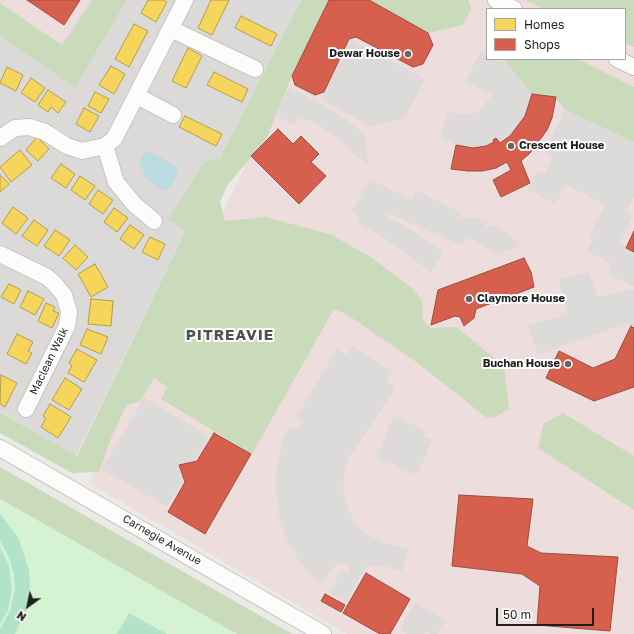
<!DOCTYPE html>
<style>
body{margin:0}
#map{position:relative;width:634px;height:634px;overflow:hidden;background:#eceae7;font-family:"Golos Text",sans-serif}
canvas{display:block}
.legend{position:absolute;left:486px;top:8px;width:140px;height:52px;box-sizing:border-box;background:#fff;border:1px solid #a5a5a5;margin:0;padding:5px 7px;list-style:none;font-size:12px;color:#1e1e1e}
.legend li{display:flex;align-items:center;gap:8px;height:20px}
.legend b{width:20px;border:1px solid #a5a5a5}
.north{position:absolute;left:8px;top:586px;width:40px;height:40px;-webkit-text-stroke:3px #fff;paint-order:stroke;rotate:213deg;font-size:11px;font-weight:700;line-height:16px;text-align:center;color:#1e1e1e}
.north::after{content:'';display:block;margin:auto;width:14px;height:18px;background:#1e1e1e;clip-path:polygon(50% 0,100% 100%,50% 72%,0 100%)}
.scale{position:absolute;left:496px;top:608px;width:98px;height:18px;box-sizing:border-box;border:2px solid #1e1e1e;border-top:0;padding-left:5px;font-size:12px;line-height:14px;white-space:nowrap;color:#1e1e1e;-webkit-text-stroke:3px #fff;paint-order:stroke}
</style>
<div id="map">
<canvas width="634" height="634"></canvas>
<ul class="legend">
<li><b style="height:11px;background:#f6d55c"></b>Homes</li>
<li><b style="height:11px;background:#d6604d"></b>Shops</li>
</ul>
<div class="north">N</div>
<div class="scale">50 m</div>
</div>
<script>
const ctx = document.querySelector('canvas').getContext('2d');
ctx.lineJoin = 'round';
function fill(path, color) { ctx.fillStyle = color; ctx.fill(path, 'evenodd'); }
const shape = rows => new Path2D(rows.map(r => 'M' + r).join(''));
function trace(path, color, width, dash) { ctx.strokeStyle = color; ctx.lineWidth = width; ctx.lineCap = dash ? 'butt' : 'round'; ctx.setLineDash(dash || []); ctx.stroke(path); }
function drawText(font, color, halo, rows, align = 'center') {
  ctx.font = font + ' "Golos Text",sans-serif'; ctx.lineWidth = 4; ctx.setLineDash([]); ctx.textBaseline = 'middle'; ctx.strokeStyle = halo; ctx.fillStyle = color; for (const [text, x, y, turn = 0] of rows) {
    ctx.save(); ctx.translate(x, y); ctx.rotate((+turn || 0) * Math.PI / 180); ctx.textAlign = isNaN(turn) ? turn : align; if (halo) ctx.strokeText(text, 0, 0); ctx.fillText(text, 0, 0); ctx.restore();
  }
}
fill(shape([
 [127,0,301,0,220,158,76,456,0,411,0,36,75,88]
]), '#dbdad8');
fill(shape([
 [0,0,92,0,62,45,0,3],
 [327,0,634,0,634,634,347,634,89,483],
 [487,9,625,9,625,59,487,59]
]), '#edd');
fill(shape([
 [92,0,127,0,75,88,0,36,0,3,62,45],
 [301,0,329,0,292,76,266,139,227,186,220,202,225,221,266,217,332,235,372,258,413,289,422,301,423,320,431,328,456,327,504,366,509,409,493,418,486,417,415,361,346,314,334,309,252,454,161,399,167,387,154,378,140,401,127,405,112,436,99,472,72,473,0,433,0,412,77,456,185,231,168,220,205,162,220,158],
 [369,0,468,0,471,9,463,25,428,33],
 [525,0,634,0,634,47,625,43,625,9,544,9],
 [503,59,578,59,634,87,634,142,565,110,555,97,532,94],
 [563,413,634,456,634,510,538,448,544,423],
 [0,467,292,634,237,634,0,499]
]), '#cadbbc');
fill(shape([
 [0,499,237,634,0,634]
]), '#d5f2d2');
fill(shape([
 [0,514,19,539,29,570,30,585,28,606,15,634,0,634,0,629,10,611,15,590,14,575,8,555,0,541],
 [0,547,9,566,12,590,8,610,0,624],
 [129,613,167,634,117,634]
]), '#b2e3c9');
fill(shape([
 [349,39,425,79,404,119,370,126,322,100],
 [481,51,487,54,487,59,497,59,506,63,532,94,529,105,525,116,510,136,500,143,495,138,493,140,494,142,486,146,473,148,456,145,440,137,448,111,455,113,475,113,482,108,492,95,465,81],
 [289,88,326,107,352,123,361,132,366,141,368,165,355,155,335,136,318,125,300,117,294,125,275,115],
 [565,110,634,142,634,197,626,212,633,215,620,243,634,251,634,287,607,274,611,264,587,251,594,238,589,236,605,205,566,185,555,204,527,190,537,170,545,173,553,156,545,152],
 [370,180,412,199,416,190,461,212,458,219,467,217,488,220,484,230,493,225,507,233,520,246,498,254,467,237,463,246,386,212,385,215,418,234,443,253,431,272,380,235,358,223,360,218,352,210],
 [589,273,598,297,631,289,634,291,634,326,627,323,538,355,528,325,568,314,558,279],
 [353,346,392,372,386,381,396,387,349,458,345,468,343,490,345,500,355,522,362,531,380,541,408,550,402,571,385,566,367,565,346,602,329,592,343,569,349,573,349,567,342,563,336,565,320,583,302,565,290,546,280,522,275,479,283,440,289,426,298,430,303,422,296,417,337,349,347,355],
 [144,398,209,436,167,507,102,469],
 [394,416,425,430,423,436,432,440,417,475,377,457],
 [415,603,445,620,437,634,431,634,426,631,424,634,408,634,400,629]
]), '#dcdbda');
fill(shape([
 [146,151,160,157,177,168,177,174,171,186,164,191,146,178,139,161]
]), '#badce0');
const homes = shape([
 [148,0,163,0,167,2,156,22,141,13,148,0],
 [211,0,229,0,212,35,198,28,211,0],
 [241,16,277,34,271,46,235,28,241,16],
 [134,24,148,31,129,67,115,59,134,24],
 [188,48,202,56,186,88,172,81,188,48],
 [111,66,125,74,114,94,99,85,111,66],
 [7,67,23,75,16,91,0,83,7,67],
 [214,72,248,89,242,102,207,85,214,72],
 [31,78,45,88,35,102,21,93,31,78],
 [48,90,66,102,58,113,51,107,48,112,38,105,48,90],
 [95,92,109,99,101,113,88,106,95,92],
 [84,108,99,116,90,132,76,124,84,108],
 [185,116,222,134,216,146,179,127,185,116],
 [37,137,49,149,38,161,26,150,37,137],
 [20,150,32,165,11,182,0,167,20,150],
 [61,164,75,174,66,188,51,178,61,164],
 [0,175,9,184,0,192,0,175],
 [80,176,95,186,85,200,71,190,80,176],
 [98,190,113,200,103,214,89,204,98,190],
 [13,207,28,218,16,234,2,223,13,207],
 [114,208,128,218,117,232,104,222,114,208],
 [34,220,48,230,37,246,22,236,34,220],
 [130,225,144,235,134,249,120,239,130,225],
 [55,230,70,240,59,256,44,246,55,230],
 [150,237,165,244,158,260,142,252,150,237],
 [75,245,88,257,76,270,63,258,75,245],
 [95,264,108,287,91,297,78,274,95,264],
 [9,284,21,290,14,304,1,297,9,284],
 [28,291,44,299,35,315,20,307,28,291],
 [91,299,113,301,111,326,88,324,91,299],
 [46,303,55,307,53,311,59,313,52,328,38,321,46,303],
 [87,329,108,337,101,354,80,345,87,329],
 [17,334,33,342,28,351,32,353,26,364,7,354,17,334],
 [77,349,97,360,84,382,68,373,72,366,69,363,77,349],
 [1,375,17,383,5,407,0,404,1,375],
 [65,378,82,389,69,410,52,400,65,378],
 [50,404,71,417,58,438,41,427,46,418,43,416,50,404]
]);
fill(homes, '#f6d55c');
trace(homes, '#b59e49', 1);
const shops = shape([
 [27,0,80,0,64,25,27,0],
 [329,0,369,0,428,33,433,45,423,64,413,67,356,37,349,39,324,92,315,95,295,85,292,76,329,0],
 [532,94,556,97,552,118,547,130,530,153,521,161,530,183,501,197,493,180,511,170,507,162,496,168,482,171,468,171,451,169,456,145,473,148,486,146,494,142,493,140,496,138,500,143,510,136,525,116,532,94],
 [278,129,293,144,301,136,319,154,311,162,326,176,299,204,251,156,278,129],
 [634,231,634,252,626,248,634,231],
 [524,258,531,272,534,287,476,309,474,318,464,326,460,317,455,316,431,325,438,290,524,258],
 [631,326,634,328,634,387,594,401,546,378,559,351,593,368,615,359,631,326],
 [214,433,251,454,205,534,168,512,185,482,179,465,197,461,214,433],
 [459,495,533,499,527,546,541,553,618,557,610,631,537,625,540,586,522,574,452,566,459,495],
 [366,573,410,599,390,634,380,634,343,613,366,573],
 [325,594,345,605,341,612,321,601,325,594]
]);
fill(shops, '#d6604d');
trace(shops, '#9f4c3f', 1);
const minor = shape([
 [496,0,514,9],
 [171,29,255,69],
 [617,59,634,67],
 [137,96,173,115],
 [0,138,15,128,29,127,45,132,67,146,82,151,105,146,114,139,185,0],
 [105,146,116,182,134,204,154,221],
 [0,254,47,277,54,283,64,295,69,312,67,326,26,409],
 [0,448,323,634]
]);
trace(minor, '#c5c4c3', 18);
trace(minor, '#fcfcfb', 16);
for (const [x, y, r, color] of [
 [408,54,4,"#666564"],
 [511,146,4,"#666564"],
 [469,299,4,"#666564"],
 [568,364,4,"#666564"]
]) { const dot = new Path2D(); dot.arc(x, y, r, 0, 2 * Math.PI); ctx.fillStyle = color; ctx.fill(dot); trace(dot, '#fff', 1.5); }
drawText('bold 11px', '#1e1e1e', '#fff', [
 ["Dewar House",400,54],
 ["Crescent House",519,146,"left"],
 ["Claymore House",477,299,"left"],
 ["Buchan House",560,364]
], 'right');
drawText('11px', '#1e1e1e', '#fff', [
 ["Maclean Walk",49,361,-64],
 ["Carnegie Avenue",162,540,30]
]);
ctx.letterSpacing = '1px';
drawText('bold 15px', '#515151', '#fff', [
 ["PITREAVIE",230,335]
]);
ctx.letterSpacing = '0px';
</script>
